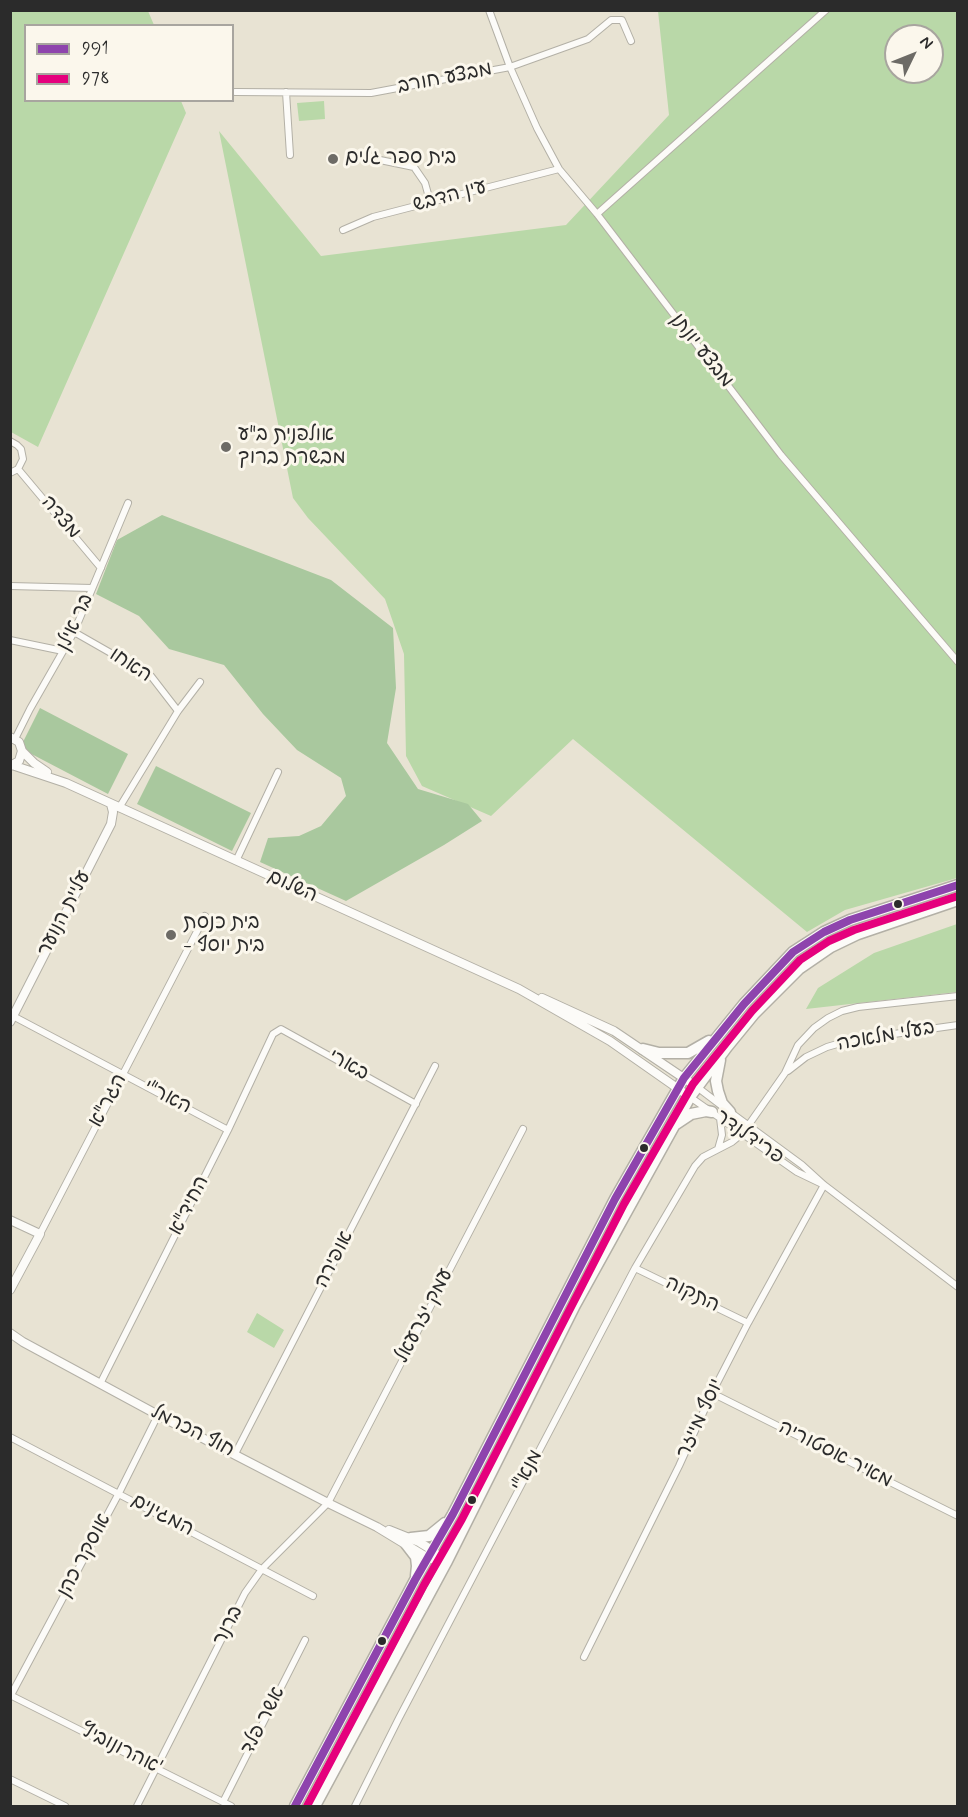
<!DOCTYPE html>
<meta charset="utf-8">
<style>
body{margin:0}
#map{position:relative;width:968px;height:1817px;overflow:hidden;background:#e8e3d3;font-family:Mynerve,sans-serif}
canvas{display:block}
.frame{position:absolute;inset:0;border:12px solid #2b2b2b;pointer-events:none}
.legend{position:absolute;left:24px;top:24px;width:210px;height:78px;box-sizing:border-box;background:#fbf7ec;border:2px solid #a8a59f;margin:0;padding:8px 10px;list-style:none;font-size:18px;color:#2b2b2b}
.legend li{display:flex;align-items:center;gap:12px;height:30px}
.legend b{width:30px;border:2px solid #a8a59f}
.north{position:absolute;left:884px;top:24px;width:60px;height:60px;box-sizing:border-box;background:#fbf7ec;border:2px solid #a8a59f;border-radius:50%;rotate:47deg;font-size:16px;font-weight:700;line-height:24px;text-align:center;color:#2b2b2b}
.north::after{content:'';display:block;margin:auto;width:21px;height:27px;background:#6d6b66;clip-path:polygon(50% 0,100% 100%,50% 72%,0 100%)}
</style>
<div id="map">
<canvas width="968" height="1817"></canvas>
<div class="frame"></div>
<ul class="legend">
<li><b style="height:8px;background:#8e44ad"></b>991</li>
<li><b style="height:8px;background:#e5007d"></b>978</li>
</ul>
<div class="north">N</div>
</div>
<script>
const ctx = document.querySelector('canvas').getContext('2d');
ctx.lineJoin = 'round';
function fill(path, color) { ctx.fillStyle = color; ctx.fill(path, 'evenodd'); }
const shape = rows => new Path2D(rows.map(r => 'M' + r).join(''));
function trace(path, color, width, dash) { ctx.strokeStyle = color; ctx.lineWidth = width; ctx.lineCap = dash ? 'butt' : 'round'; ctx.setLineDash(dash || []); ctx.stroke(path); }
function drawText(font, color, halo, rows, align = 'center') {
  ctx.font = font + ' Mynerve,"Playpen Sans Hebrew",sans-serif'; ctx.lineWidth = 6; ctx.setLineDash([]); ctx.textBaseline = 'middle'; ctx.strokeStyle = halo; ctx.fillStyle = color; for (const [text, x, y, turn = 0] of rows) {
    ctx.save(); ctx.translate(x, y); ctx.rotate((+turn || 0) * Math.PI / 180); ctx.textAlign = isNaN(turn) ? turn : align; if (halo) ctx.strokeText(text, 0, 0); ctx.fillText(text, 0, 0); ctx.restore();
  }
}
fill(shape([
 [10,11,148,11,154,25,26,26,26,100,181,101,186,113,38,447,11,432],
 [658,11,957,11,957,878,845,910,807,932,573,739,491,816,422,786,406,756,404,654,385,599,308,518,293,498,219,131,321,256,566,225,669,115],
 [896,36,932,36,932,72,896,72],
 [324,101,325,119,299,121,297,103],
 [957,924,957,992,806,1009,818,988,874,953],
 [257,1313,284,1330,274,1348,247,1332]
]), '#b9d8a8');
fill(shape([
 [162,515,331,580,393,628,396,688,387,743,418,789,468,804,482,821,444,845,346,901,260,862,268,838,299,836,321,826,346,796,341,778,297,750,263,714,224,665,169,649,139,616,96,594,117,540],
 [40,708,128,754,108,794,20,748],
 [156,766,251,813,232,851,137,804]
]), '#a9c89e');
const street = shape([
 [489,10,510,67,537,128,559,169,597,214,781,455,958,662],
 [235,92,371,93,510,67,588,39,611,20,622,20,631,41],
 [286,92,290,155],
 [380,160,414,167,425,183,430,201],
 [597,214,826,10],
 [343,230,373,217,559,169],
 [10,441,17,445,21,449,23,459,18,469,10,473],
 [18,469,101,568],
 [10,586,92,588],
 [74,632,151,676,178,711],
 [10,640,63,651],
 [15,739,30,709,74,632,128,503],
 [119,808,178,711,200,682],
 [236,861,278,772],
 [11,1015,228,1130],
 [788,1071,806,1057,827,1047,851,1040,958,1025],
 [697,1087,722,1106],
 [690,1097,797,1172,822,1184],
 [730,1112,802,1165,824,1185,958,1287],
 [718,1149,722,1135,720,1118],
 [40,1234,205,916],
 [635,1268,748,1323],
 [100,1384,228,1130,273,1034,281,1029,416,1104],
 [712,1393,958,1516],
 [10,1437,313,1596],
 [235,1454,435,1066],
 [584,1657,679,1466,712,1393,748,1323,824,1185],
 [10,1695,231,1806],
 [11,1695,119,1493,158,1415],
 [10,1779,65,1806],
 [223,1802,305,1640],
 [137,1806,245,1593,262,1569,328,1503,523,1129],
 [355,1806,399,1718,635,1268,695,1166,703,1157,732,1142,743,1133,785,1073,798,1045,814,1028,828,1018,842,1011,858,1007,958,996]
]);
const secondary = shape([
 [10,737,19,742,22,751,19,761,10,766],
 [22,751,34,763,47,772],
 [12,765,66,783,519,989,610,1041,690,1097],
 [542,998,614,1031,697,1087],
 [10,1022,111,824,113,812,111,804],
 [10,1220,40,1234,10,1290],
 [10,1333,23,1342,158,1415,328,1503,377,1527,428,1558,446,1563],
 [389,1530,419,1542,432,1550,445,1562]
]);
const highway = shape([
 [643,1049,659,1053,688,1053,709,1041],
 [720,1060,716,1081,718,1091,722,1103,730,1112],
 [676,1124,691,1114,706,1111,712,1112],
 [411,1538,429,1536,445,1523],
 [406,1544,416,1557,417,1566,416,1576],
 [295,1806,415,1580,453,1514,615,1199,684,1078,744,1004,793,952,824,932,850,920,958,885],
 [315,1806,446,1563,575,1305,690,1097,727,1047,754,1014,799,969,831,947,858,934,958,900]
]);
trace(street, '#b3b0a6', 8);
trace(secondary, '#b3b0a6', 10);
trace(highway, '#b3b0a6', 13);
trace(street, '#fcfbf8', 6);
trace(secondary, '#fcfbf8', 8);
trace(highway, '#fcfbf8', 10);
trace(shape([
 [295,1806,415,1580,453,1514,615,1199,684,1078,744,1004,793,952,824,932,850,920,958,885]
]), '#8e44ad', 8);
trace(shape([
 [307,1806,424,1585,462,1519,624,1204,693,1084,752,1011,800,960,829,941,854,930,958,896]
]), '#e5007d', 8);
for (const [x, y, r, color] of [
 [333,159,6,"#6d6b66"],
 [226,447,6,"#6d6b66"],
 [898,904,5,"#2b2b2b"],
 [171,935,6,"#6d6b66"],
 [644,1148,5,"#2b2b2b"],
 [472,1500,5,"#2b2b2b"],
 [382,1641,5,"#2b2b2b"]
]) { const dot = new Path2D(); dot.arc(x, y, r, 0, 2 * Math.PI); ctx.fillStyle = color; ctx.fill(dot); trace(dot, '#fbf7ec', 2); }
drawText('20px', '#2b2b2b', '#fbf7ec', [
 ["מבצע חורב",445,79,-11],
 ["עין הדבש",450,197,-15],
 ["מבצע יונתן",701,351,52],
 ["מצדה",60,518,50],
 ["בר אילן",76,623,-65],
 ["האחו",130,666,33],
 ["השלום",292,887,24],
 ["עליית הנוער",65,914,-63],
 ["בעלי מלאכה",886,1037,-10],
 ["בארי",348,1066,29],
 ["האר\"י",167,1098,27],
 ["הגר\"א",109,1101,-62],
 ["פרידלנדר",749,1138,35],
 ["החיד\"א",190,1206,-63],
 ["אופירה",335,1260,-63],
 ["התקוה",692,1295,26],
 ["עמק יזרעאל",425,1316,-63],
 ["יוסף מייזר",701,1419,-65],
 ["חוף הכרמל",192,1432,27],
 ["מאיר אסטוריה",835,1455,27],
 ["מנא\"י",528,1471,-62],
 ["המגינים",162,1516,28],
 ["אוסקר כהן",85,1556,-62],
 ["ברנר",229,1626,-63],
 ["אשר פלד",264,1721,-63],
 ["אהרונוביץ'",121,1750,27]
]);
drawText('20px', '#2b2b2b', '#fbf7ec', [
 ["בית ספר גלים",345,159],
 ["אולפנית ב\"ע",238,436],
 ["מבשרת ברוך",238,459],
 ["בית כנסת",183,924],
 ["- בית יוסף",183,947]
], 'left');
</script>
